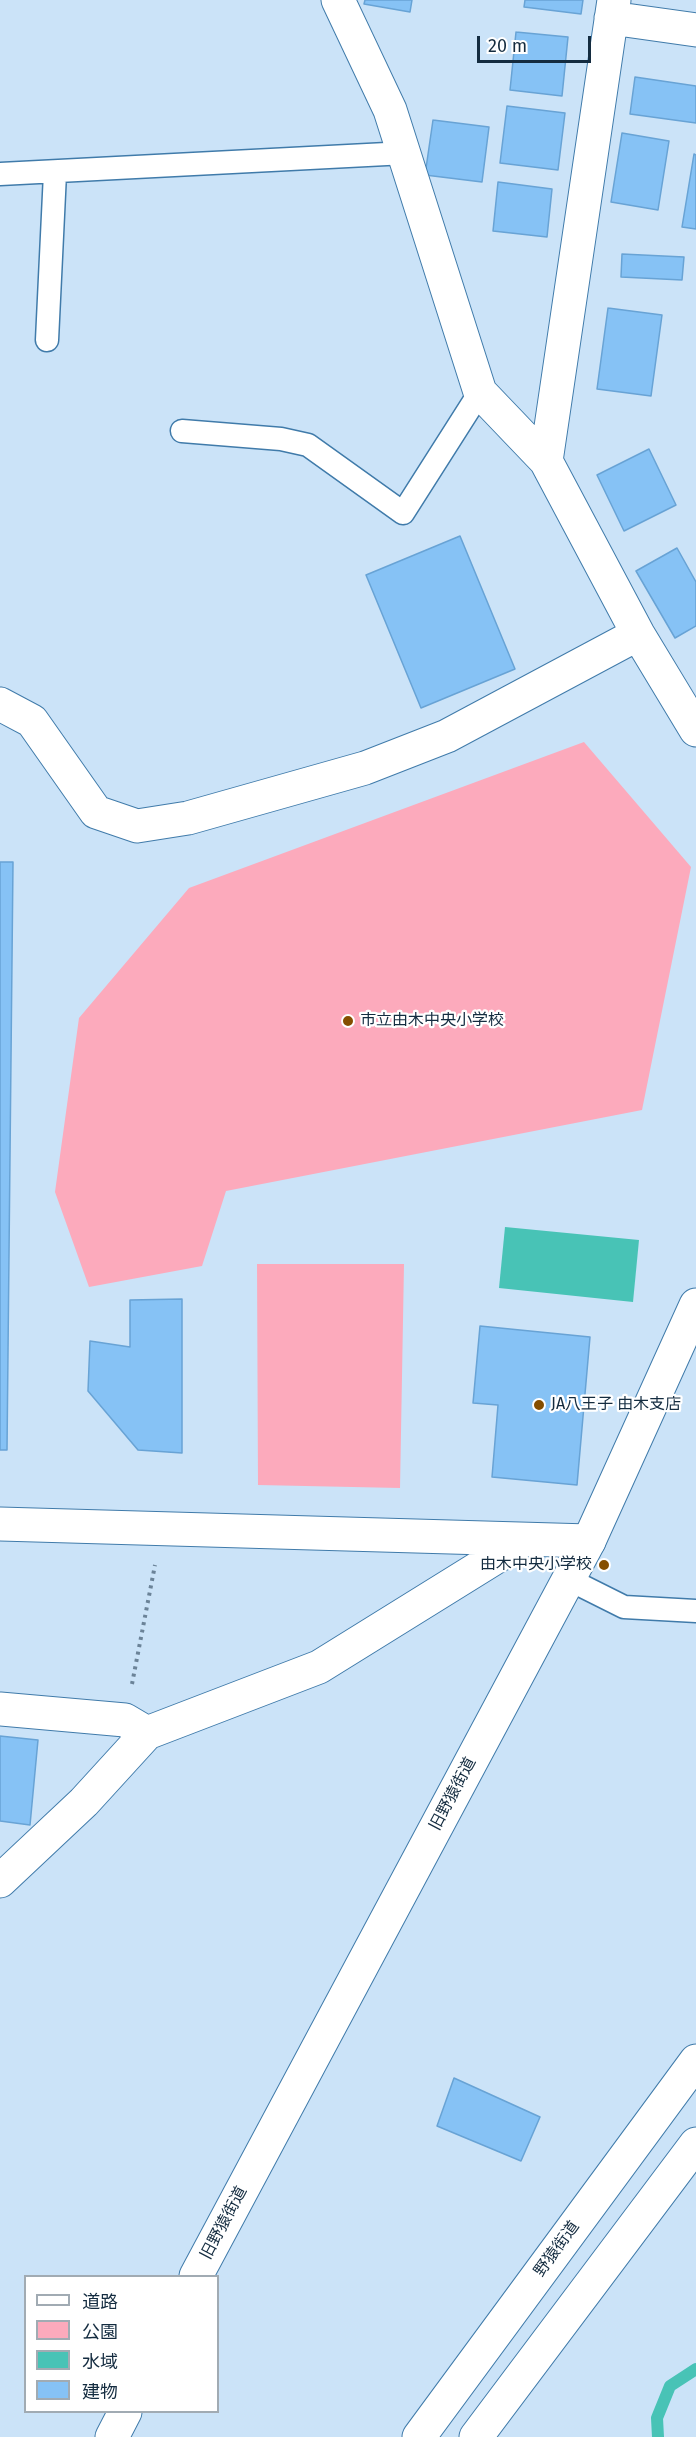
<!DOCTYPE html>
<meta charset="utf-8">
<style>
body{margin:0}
#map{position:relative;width:696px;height:2437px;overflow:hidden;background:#cbe3f8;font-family:"Fira Sans","Noto Sans JP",sans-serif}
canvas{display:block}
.legend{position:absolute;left:24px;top:2275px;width:195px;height:138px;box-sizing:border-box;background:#fff;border:2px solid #a1abb3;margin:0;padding:8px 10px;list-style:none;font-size:18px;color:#142c40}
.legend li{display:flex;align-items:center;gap:12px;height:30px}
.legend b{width:30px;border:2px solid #a1abb3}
.scale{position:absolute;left:477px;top:36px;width:114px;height:27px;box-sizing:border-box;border:3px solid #142c40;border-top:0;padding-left:8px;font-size:18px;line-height:21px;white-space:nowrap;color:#142c40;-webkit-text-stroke:4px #fff;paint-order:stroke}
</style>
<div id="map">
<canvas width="696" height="2437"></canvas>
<ul class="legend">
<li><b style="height:8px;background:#fff"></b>道路</li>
<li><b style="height:16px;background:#fcaabc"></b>公園</li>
<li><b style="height:16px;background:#48c3b6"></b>水域</li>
<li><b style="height:16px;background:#86c2f5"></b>建物</li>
</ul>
<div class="scale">20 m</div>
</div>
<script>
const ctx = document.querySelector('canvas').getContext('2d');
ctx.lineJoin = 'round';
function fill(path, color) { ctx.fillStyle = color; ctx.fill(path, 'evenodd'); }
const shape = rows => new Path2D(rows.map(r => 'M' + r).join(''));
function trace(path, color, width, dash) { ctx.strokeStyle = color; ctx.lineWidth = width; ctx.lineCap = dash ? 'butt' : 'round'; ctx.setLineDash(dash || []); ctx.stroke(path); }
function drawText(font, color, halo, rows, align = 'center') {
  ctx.font = font + ' "Fira Sans","Noto Sans JP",sans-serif'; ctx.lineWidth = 4.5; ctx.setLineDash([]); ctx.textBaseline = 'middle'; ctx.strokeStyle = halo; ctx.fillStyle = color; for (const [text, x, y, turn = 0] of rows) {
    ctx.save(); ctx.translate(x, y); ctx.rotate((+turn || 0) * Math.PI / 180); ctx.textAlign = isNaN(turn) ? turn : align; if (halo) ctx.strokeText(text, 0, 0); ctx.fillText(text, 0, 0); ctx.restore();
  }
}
fill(shape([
 [584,742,691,867,642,1110,226,1191,202,1266,89,1287,55,1192,79,1018,189,888],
 [257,1264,404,1264,400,1488,258,1485]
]), '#fcaabc');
fill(shape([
 [505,1227,639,1240,633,1302,499,1288]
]), '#48c3b6');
trace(shape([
 [658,2437,657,2418,670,2386,696,2369]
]), '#48c3b6', 12);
const building = shape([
 [365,0,412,0,410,12,364,4,365,0],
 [525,0,583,0,581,14,524,7,525,0],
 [516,32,568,37,562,96,510,90,516,32],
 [635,77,696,86,696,123,630,114,635,77],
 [507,106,565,113,558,170,500,163,507,106],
 [433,120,489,127,482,182,425,175,433,120],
 [622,133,669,141,658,210,611,202,622,133],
 [694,154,696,155,696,229,682,227,694,154],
 [498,182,552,189,547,237,493,231,498,182],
 [622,254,684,257,682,280,621,277,622,254],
 [608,308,662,315,651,396,597,389,608,308],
 [649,449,676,505,624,531,597,475,649,449],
 [460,536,515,669,421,708,366,575,460,536],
 [677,548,696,582,696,626,675,638,636,571,677,548],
 [0,862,13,862,7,1450,0,1450,0,862],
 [182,1299,182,1453,138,1450,88,1391,90,1341,130,1347,130,1300,182,1299],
 [480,1326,590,1337,577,1485,492,1477,498,1405,473,1403,480,1326],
 [0,1736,38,1740,30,1825,0,1821,0,1736],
 [454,2078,540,2117,521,2161,437,2126,454,2078]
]);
fill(building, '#86c2f5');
trace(building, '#68a3d5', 1.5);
const service = shape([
 [0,174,406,153],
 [47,340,55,173],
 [182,431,281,439,308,445,403,513,480,392],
 [568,1579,624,1607,696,1611]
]);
const minor = shape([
 [338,0,390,110,480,392,546,461,638,634,696,730],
 [611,18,696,30],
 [546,461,614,0],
 [0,704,32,721,96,812,137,826,188,818,365,768,447,736,638,634],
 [0,1524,589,1541],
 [0,1709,125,1720,147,1733],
 [0,1881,84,1802,147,1733,319,1667,522,1541]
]);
const tertiary = shape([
 [196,2276,589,1541,696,1305],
 [112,2437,125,2412]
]);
const secondary = shape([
 [419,2437,696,2061],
 [476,2437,696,2144]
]);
trace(service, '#407baa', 25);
trace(minor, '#407baa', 35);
trace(tertiary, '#407baa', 35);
trace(secondary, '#407baa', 35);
trace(shape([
 [132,1684,155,1565]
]), '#6b8398', 4, [3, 4.5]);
trace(service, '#fff', 22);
trace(minor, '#fff', 33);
trace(tertiary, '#fff', 33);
trace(secondary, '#fff', 33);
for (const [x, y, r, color] of [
 [348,1021,6,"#854e00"],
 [539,1405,6,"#854e00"],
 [604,1565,6,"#854e00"]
]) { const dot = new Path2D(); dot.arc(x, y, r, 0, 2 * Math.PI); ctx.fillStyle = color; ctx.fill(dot); trace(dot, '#fff', 2); }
drawText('16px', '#142c40', '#fff', [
 ["市立由木中央小学校",360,1021],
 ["JA八王子 由木支店",551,1405],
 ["由木中央小学校",592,1565,"right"]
], 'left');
drawText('16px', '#142c40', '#fff', [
 ["旧野猿街道",453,1794,-62],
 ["旧野猿街道",224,2223,-62],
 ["野猿街道",557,2249,-54]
]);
</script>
